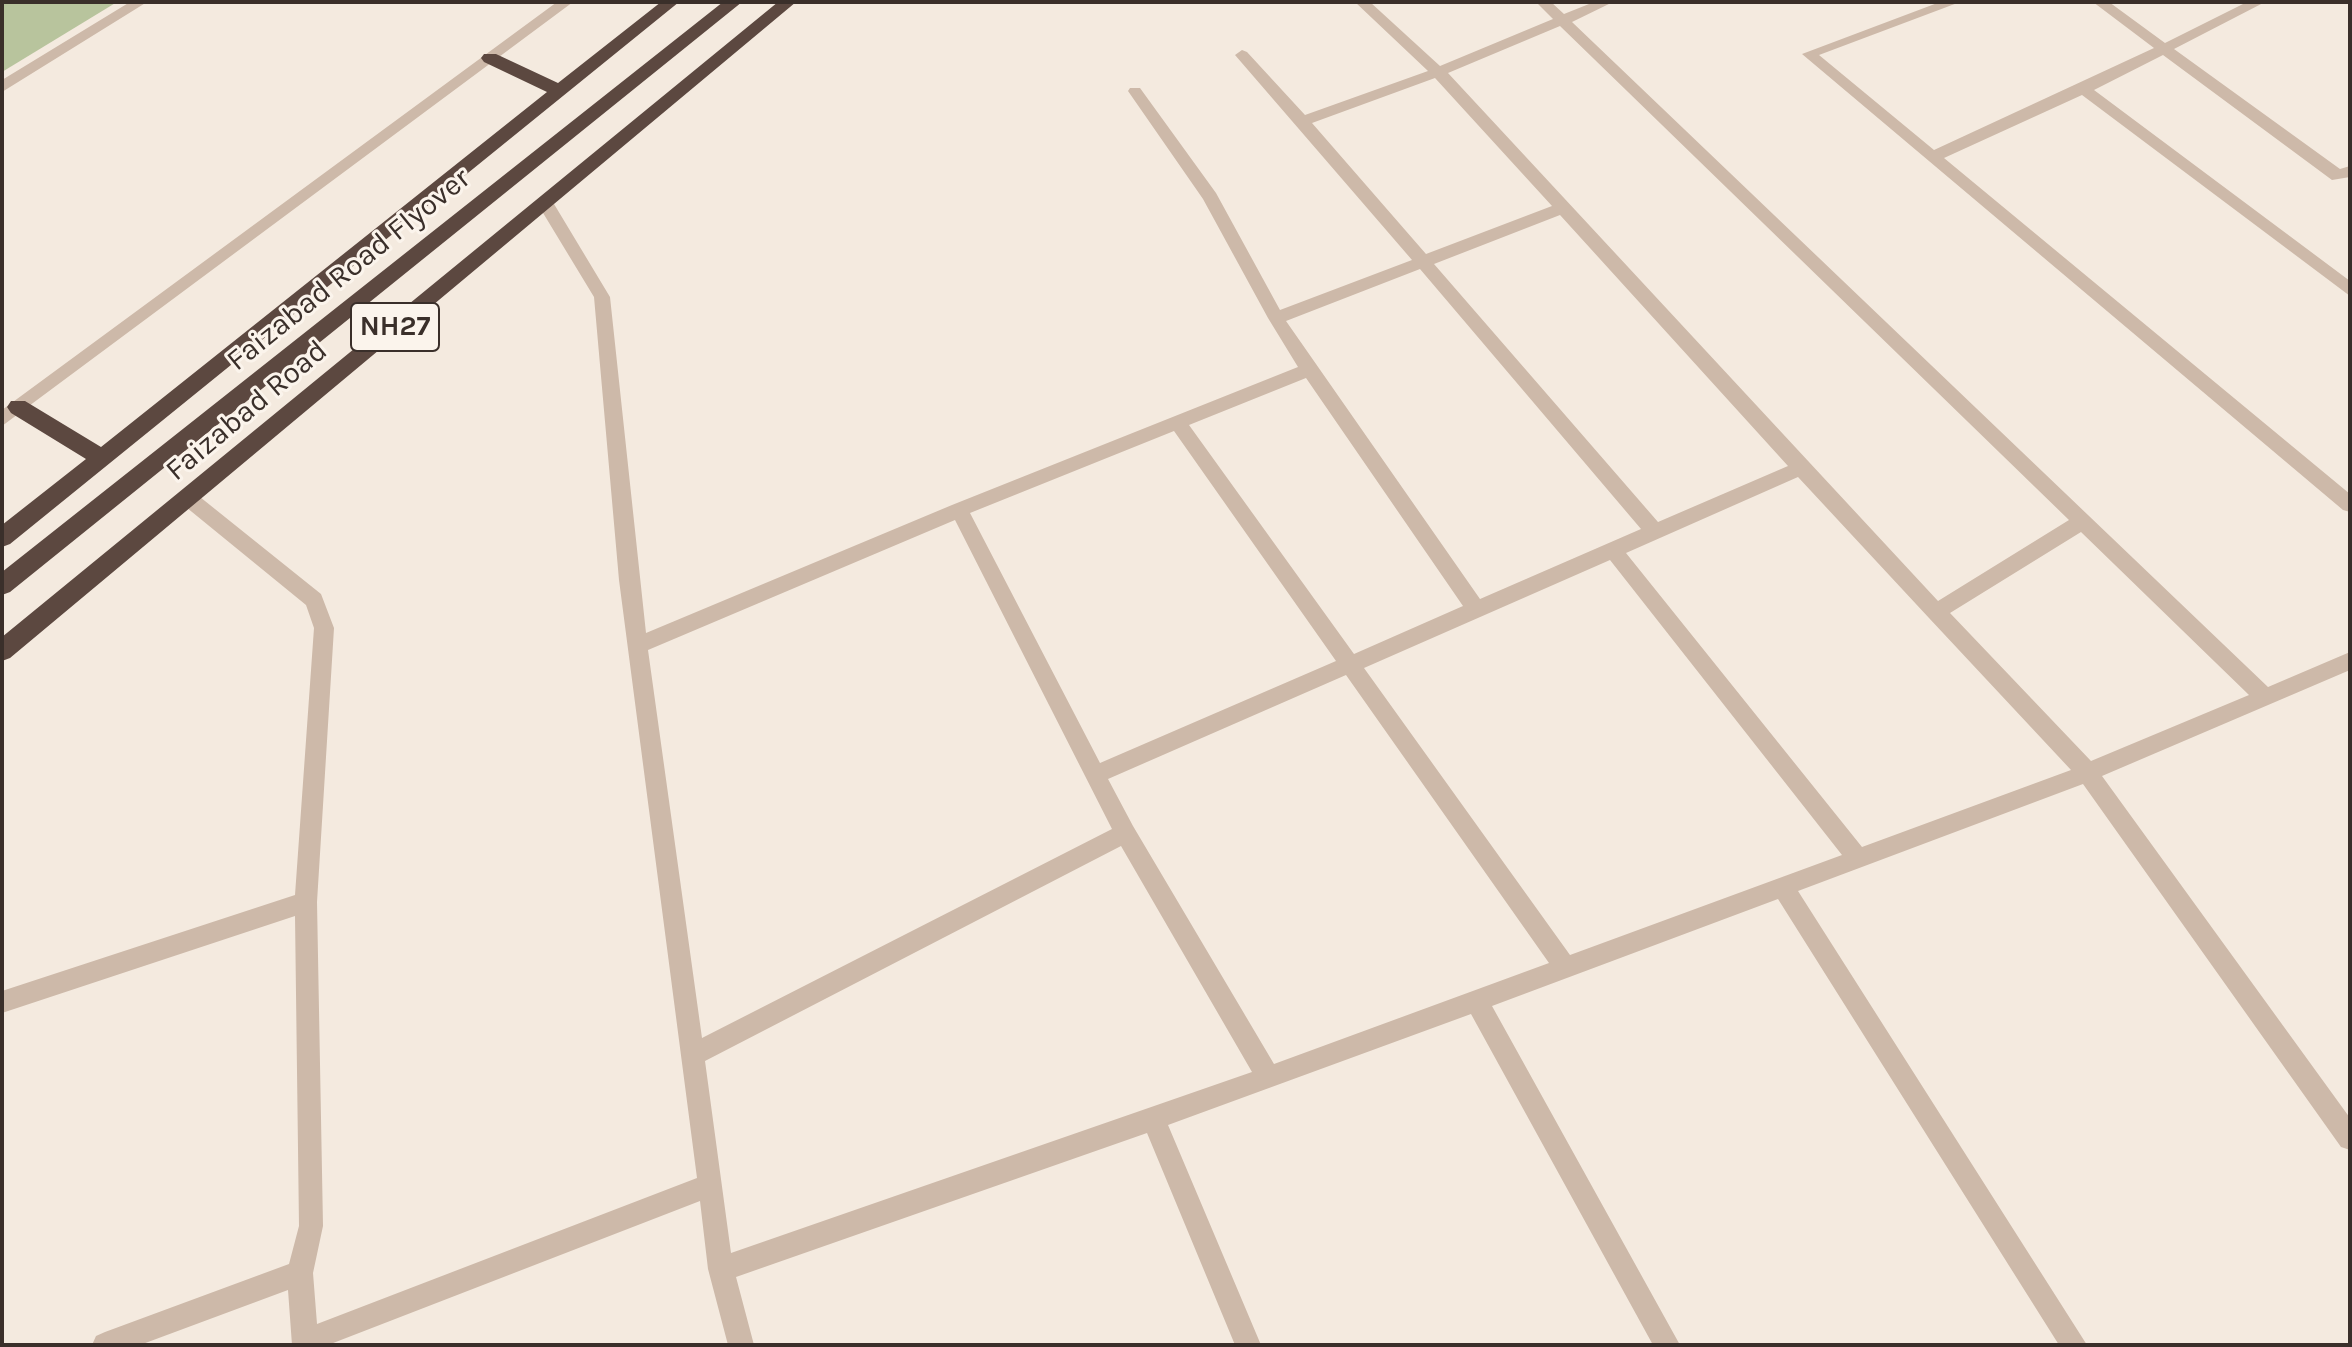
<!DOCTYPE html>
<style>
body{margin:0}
#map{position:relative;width:2352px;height:1347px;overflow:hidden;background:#f4eadf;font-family:Karla,sans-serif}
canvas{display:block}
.frame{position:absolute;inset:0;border:4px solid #3a2f2a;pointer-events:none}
</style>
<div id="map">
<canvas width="2352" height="1347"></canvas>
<div class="frame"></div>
</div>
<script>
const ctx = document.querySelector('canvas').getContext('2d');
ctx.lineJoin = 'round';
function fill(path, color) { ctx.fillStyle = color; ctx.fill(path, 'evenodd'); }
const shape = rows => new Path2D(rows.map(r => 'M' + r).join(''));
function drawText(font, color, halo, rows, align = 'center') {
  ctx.font = font + ' Karla,sans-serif'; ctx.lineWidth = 6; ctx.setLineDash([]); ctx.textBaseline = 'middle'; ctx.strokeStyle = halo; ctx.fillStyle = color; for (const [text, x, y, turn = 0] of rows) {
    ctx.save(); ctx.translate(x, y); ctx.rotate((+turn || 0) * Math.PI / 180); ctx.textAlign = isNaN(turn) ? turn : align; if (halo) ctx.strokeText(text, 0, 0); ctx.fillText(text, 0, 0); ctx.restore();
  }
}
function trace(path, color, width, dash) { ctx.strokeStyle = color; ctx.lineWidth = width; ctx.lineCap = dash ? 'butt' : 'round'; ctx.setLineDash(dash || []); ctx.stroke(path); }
fill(shape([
 [2,2,117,2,2,72]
]), '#b8c49d');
fill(shape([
 [130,2,147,2,2,92,2,80,130,2],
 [557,2,573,2,2,426,2,410,557,2],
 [1355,2,1370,2,1440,66,1553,19,1536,2,1551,2,1564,14,1594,2,1613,2,1572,22,2268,687,2350,652,2350,670,2102,776,2350,1118,2350,1150,2341,1147,2083,784,1798,891,2087,1345,2059,1345,1778,899,1492,1006,1680,1345,1653,1345,1471,1014,1168,1125,1261,1345,1235,1345,1147,1133,736,1277,754,1345,728,1345,708,1269,700,1201,328,1345,292,1345,288,1290,140,1345,92,1345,96,1336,105,1332,289,1264,299,1226,295,916,2,1013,2,991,295,895,314,628,306,605,181,503,179,498,181,493,195,493,321,594,334,628,317,902,323,1226,313,1273,317,1324,697,1178,619,580,594,297,537,203,539,199,551,199,610,297,646,633,952,505,1298,367,1268,318,1203,199,1128,91,1130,88,1140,88,1216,193,1280,310,1412,260,1235,55,1242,50,1247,52,1305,115,1428,71,1355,2],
 [1560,26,2069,520,1938,601,1448,73,1560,26],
 [1435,78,1552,206,1426,254,1312,123,1435,78],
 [1560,215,1788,466,1658,522,1434,264,1560,215],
 [1420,269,1641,529,1480,599,1286,321,1420,269],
 [1306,378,1463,606,1354,654,1189,425,1306,378],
 [1174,431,1336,661,1100,763,970,513,1174,431],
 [1798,477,1929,618,2071,770,1862,847,1626,553,1798,477],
 [955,520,1112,829,702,1038,648,650,955,520],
 [2081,532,2249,695,2091,761,1950,613,2081,532],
 [1610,560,1842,855,1570,955,1364,668,1610,560],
 [1346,675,1549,963,1274,1064,1133,826,1108,779,1346,675],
 [1121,846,1252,1072,731,1253,705,1061,1121,846],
 [1940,2,1960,2,1819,55,1934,150,2154,48,2093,2,2109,2,2165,43,2247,2,2265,2,2174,49,2340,169,2350,166,2350,177,2332,180,2163,55,2094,90,2350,281,2350,296,2082,95,1944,158,2350,494,2350,512,2343,510,1802,54,1940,2]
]), '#cdb9a9');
fill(shape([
 [661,2,679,2,10,544,2,547,2,525,86,459,11,413,7,407,11,401,25,401,101,447,547,92,484,62,481,58,484,54,496,54,558,83,661,2],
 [723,2,742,2,10,592,2,595,2,572,723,2],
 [778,2,796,2,10,658,2,661,2,637,778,2]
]), '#5c4840');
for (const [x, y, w] of [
 [395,327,88]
]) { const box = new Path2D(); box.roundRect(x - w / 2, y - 24, w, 48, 6); ctx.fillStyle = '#fbf4ec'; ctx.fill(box); trace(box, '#3a2f2a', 2); }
drawText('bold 28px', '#3a2f2a', null, [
 ["NH27",395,327]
]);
drawText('30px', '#3a2f2a', '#fbf4ec', [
 ["Faizabad Road Flyover",349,270,-39],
 ["Faizabad Road",247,411,-40]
]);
</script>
